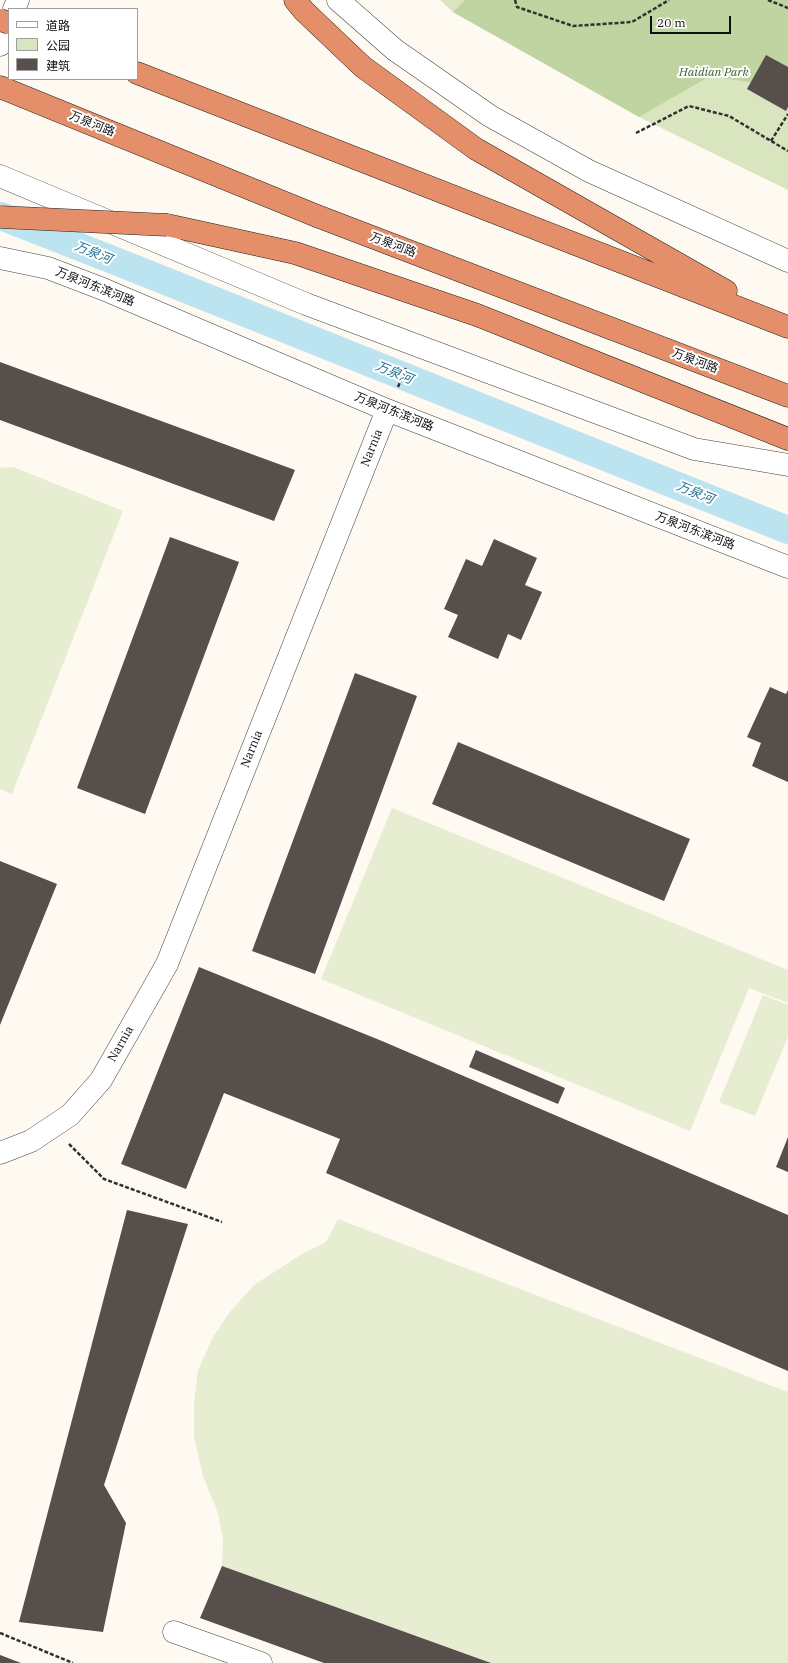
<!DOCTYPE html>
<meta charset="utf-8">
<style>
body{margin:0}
#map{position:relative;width:788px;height:1663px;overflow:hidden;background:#fefaf2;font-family:"IBM Plex Serif","Noto Sans SC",serif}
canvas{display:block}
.legend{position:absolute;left:8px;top:8px;width:130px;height:72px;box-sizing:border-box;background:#fff;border:1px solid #9f9f9f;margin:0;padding:5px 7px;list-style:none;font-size:12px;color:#0f0f0f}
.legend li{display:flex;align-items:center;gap:8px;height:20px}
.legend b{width:20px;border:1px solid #9f9f9f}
.scale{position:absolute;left:650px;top:16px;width:81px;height:18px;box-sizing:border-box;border:2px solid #0f0f0f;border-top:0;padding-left:5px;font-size:12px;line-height:14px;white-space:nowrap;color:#0f0f0f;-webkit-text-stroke:3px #fff;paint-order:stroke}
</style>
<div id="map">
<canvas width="788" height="1663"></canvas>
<ul class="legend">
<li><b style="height:5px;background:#fff"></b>道路</li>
<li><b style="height:11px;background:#d8e5bf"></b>公园</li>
<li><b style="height:11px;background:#564f4c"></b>建筑</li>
</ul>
<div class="scale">20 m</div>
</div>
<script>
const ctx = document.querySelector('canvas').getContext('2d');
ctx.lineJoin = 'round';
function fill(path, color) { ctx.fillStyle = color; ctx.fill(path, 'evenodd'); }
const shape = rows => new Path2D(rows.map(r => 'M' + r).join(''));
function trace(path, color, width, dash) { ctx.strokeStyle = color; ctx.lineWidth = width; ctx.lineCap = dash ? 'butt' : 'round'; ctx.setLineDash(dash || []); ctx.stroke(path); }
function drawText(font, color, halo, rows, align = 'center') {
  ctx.font = font + ' "IBM Plex Serif","Noto Sans SC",serif'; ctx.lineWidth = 4; ctx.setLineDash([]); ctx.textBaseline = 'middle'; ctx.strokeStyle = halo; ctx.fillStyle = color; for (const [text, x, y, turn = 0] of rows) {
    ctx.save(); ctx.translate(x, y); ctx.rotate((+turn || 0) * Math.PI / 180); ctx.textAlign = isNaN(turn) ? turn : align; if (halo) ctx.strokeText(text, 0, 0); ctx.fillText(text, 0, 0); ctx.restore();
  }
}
fill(shape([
 [440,0,788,0,788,190,639,117,453,12]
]), '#d8e5bf');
fill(shape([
 [465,0,788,0,788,100,755,83,710,76,639,117,453,12]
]), '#bfd4a0');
fill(shape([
 [13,467,123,511,12,794,0,789,0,468],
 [392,808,788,970,788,1003,749,988,690,1131,321,979],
 [763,995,788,1005,788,1037,755,1116,719,1102],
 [338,1219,788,1392,788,1663,491,1663,222,1566,223,1539,218,1513,203,1476,194,1437,194,1403,198,1370,213,1337,230,1312,254,1285,302,1254,326,1242]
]), '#e7edd0');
trace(shape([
 [1,216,133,268,788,530]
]), '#bce4f0', 28);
fill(shape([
 [766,55,788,67,788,107,786,111,747,89],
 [0,362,295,470,274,521,0,420],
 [170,537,239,562,145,814,77,788],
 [494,539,537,558,525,585,542,592,521,640,508,634,498,659,448,637,458,615,444,609,466,559,482,566],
 [355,673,417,696,315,974,252,951],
 [770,687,786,694,788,690,788,782,752,766,761,743,747,737],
 [458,742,690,839,664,901,432,804],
 [0,861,57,884,0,1025],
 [199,967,382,1041,788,1215,788,1371,326,1173,340,1139,224,1093,186,1189,121,1164],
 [476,1050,565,1088,558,1104,469,1067],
 [788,1137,788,1172,776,1167],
 [127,1210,188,1224,104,1485,126,1523,103,1632,19,1622],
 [222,1566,491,1663,324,1663,200,1618],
 [0,1655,21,1663,0,1663]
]), '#564f4c');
const minor = shape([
 [338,0,395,50,490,116,589,171,788,261],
 [14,9,18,0],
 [0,45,9,22],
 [0,176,306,304,694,449,788,465],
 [0,258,48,268,103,289,387,410,788,567],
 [0,1153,31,1141,70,1115,101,1080,167,964,387,410],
 [174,1632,261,1663]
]);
const highway = shape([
 [295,0,304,11,363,67,476,149,726,291],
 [137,73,788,327],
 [0,87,317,216,788,396],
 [167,225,295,253,477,315,788,439]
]);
trace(minor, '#424242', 23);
trace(highway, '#202020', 23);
trace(shape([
 [515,0,517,7,573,26,632,22,669,0],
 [768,0,788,8],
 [636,133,689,106,729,116,788,151],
 [771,141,788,114],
 [398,387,406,368],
 [69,1144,104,1179,222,1222],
 [0,1633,73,1663]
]), '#313131', 2.5, [4, 2]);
trace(minor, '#fff', 22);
trace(highway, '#e48f69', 22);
const highwayBridge = shape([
 [0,20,9,23],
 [0,217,167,225]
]);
trace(highwayBridge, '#202020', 23, []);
trace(highwayBridge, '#e48f69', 22);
drawText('italic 12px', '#3b6026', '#fff', [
 ["Haidian Park",714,73]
]);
drawText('12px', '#0f0f0f', '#fff', [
 ["万泉河路",92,124,22],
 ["万泉河路",393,245,21],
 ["万泉河东滨河路",95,287,22],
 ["万泉河路",695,361,21],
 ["万泉河东滨河路",394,412,22],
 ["Narnia",372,448,-68],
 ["万泉河东滨河路",695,531,21],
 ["Narnia",252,749,-68],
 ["Narnia",121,1044,-60]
]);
drawText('italic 13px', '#257494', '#fff', [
 ["万泉河",93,253,22],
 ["万泉河",394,373,22],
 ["万泉河",695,493,22]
]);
</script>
